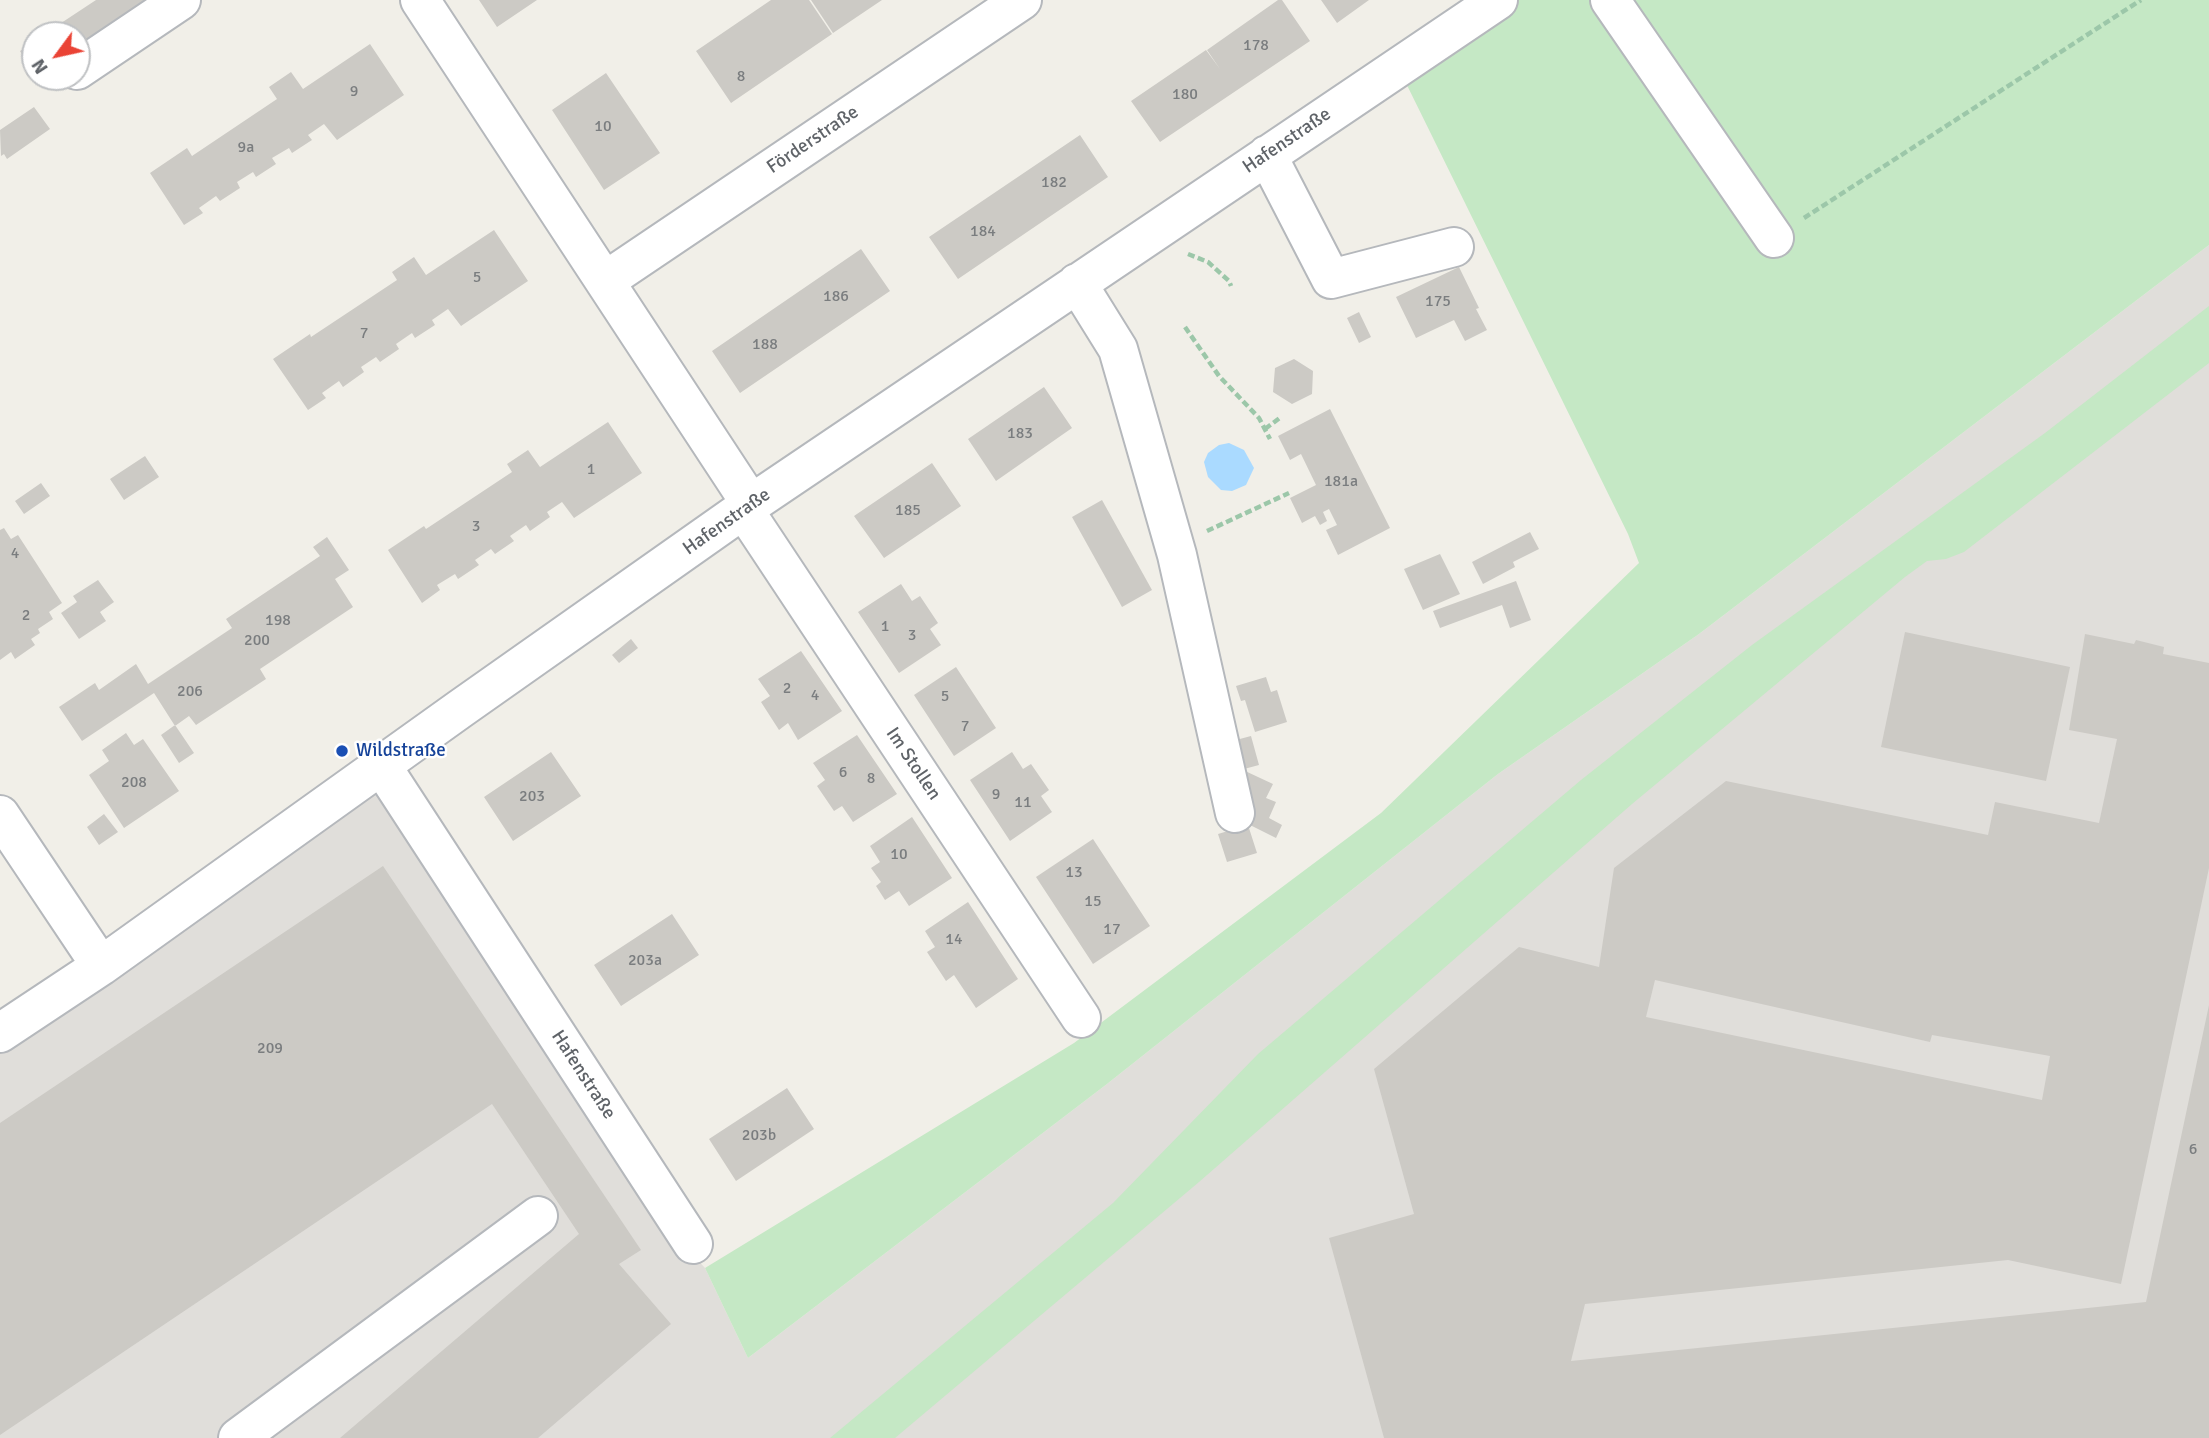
<!DOCTYPE html>
<meta charset="utf-8">
<style>
body{margin:0}
#map{position:relative;width:2209px;height:1438px;overflow:hidden;background:#f1efe8;font-family:Signika,sans-serif}
canvas{display:block}
.north{position:absolute;left:21px;top:21px;width:70px;height:70px;box-sizing:border-box;background:#fff;border:2px solid #bfc1c3;border-radius:50%;rotate:237deg;font-size:19px;font-weight:700;line-height:28px;text-align:center;color:#5f6368}
.north::after{content:'';display:block;margin:auto;width:24px;height:32px;background:#ea4335;clip-path:polygon(50% 0,100% 100%,50% 72%,0 100%)}
</style>
<div id="map">
<canvas width="2209" height="1438"></canvas>
<div class="north">N</div>
</div>
<script>
const ctx = document.querySelector('canvas').getContext('2d');
ctx.lineJoin = 'round';
function fill(path, color) { ctx.fillStyle = color; ctx.fill(path, 'evenodd'); }
const shape = rows => new Path2D(rows.map(r => 'M' + r).join(''));
function trace(path, color, width, dash) { ctx.strokeStyle = color; ctx.lineWidth = width; ctx.lineCap = dash ? 'butt' : 'round'; ctx.setLineDash(dash || []); ctx.stroke(path); }
function drawText(font, color, halo, rows, align = 'center') {
  ctx.font = font + ' Signika,sans-serif'; ctx.lineWidth = 5; ctx.setLineDash([]); ctx.textBaseline = 'middle'; ctx.strokeStyle = halo; ctx.fillStyle = color; for (const [text, x, y, turn = 0] of rows) {
    ctx.save(); ctx.translate(x, y); ctx.rotate((+turn || 0) * Math.PI / 180); ctx.textAlign = isNaN(turn) ? turn : align; if (halo) ctx.strokeText(text, 0, 0); ctx.fillText(text, 0, 0); ctx.restore();
  }
}
fill(shape([
 [2209,245,2209,1438,0,1438,0,1041,382,772,688,1250,705,1268,748,1358,1107,1084,1498,774,1699,634]
]), '#e0deda');
fill(shape([
 [1506,0,2209,0,2209,245,1699,634,1498,774,1107,1084,748,1358,705,1268,1074,1043,1381,813,1639,563,1628,534,1401,73],
 [2209,306,2209,363,1964,552,1946,559,1927,561,1905,577,1632,804,1199,1182,895,1438,830,1438,1113,1203,1258,1054,1581,780,1752,645,2045,433]
]), '#c5e8c5');
fill(shape([
 [1229,443,1244,450,1254,468,1246,485,1232,491,1221,490,1208,477,1204,462,1208,453,1219,445]
]), '#aadaff');
fill(shape([
 [96,0,153,0,77,50,77,35,43,35],
 [479,0,537,0,497,27],
 [771,0,809,0,832,34,731,103,696,51],
 [811,0,882,0,833,33],
 [1278,0,1282,0,1310,41,1160,142,1131,101,1206,50,1220,69,1207,50],
 [1321,0,1369,0,1337,23],
 [35,41,35,75,20,51],
 [370,44,404,95,337,140,324,124,308,135,312,140,292,153,289,148,272,158,276,164,256,177,253,172,237,182,240,188,220,201,216,196,199,208,203,213,184,225,150,173,187,148,192,156,277,99,269,87,291,72,303,89],
 [606,73,660,153,604,190,552,110],
 [34,107,50,129,7,159,4,154,1,156,0,130],
 [1080,135,1108,177,958,279,929,237],
 [494,230,528,281,461,326,448,309,432,320,435,325,415,338,412,333,396,344,399,349,380,362,376,357,361,367,364,372,343,387,339,381,322,393,326,398,308,410,273,359,310,334,311,337,397,280,392,272,414,257,426,275],
 [861,249,890,291,740,393,712,351],
 [1459,267,1479,308,1476,309,1487,330,1465,341,1454,320,1416,338,1396,297],
 [1359,312,1371,337,1359,343,1347,318],
 [1294,359,1313,371,1312,394,1292,404,1273,392,1275,368],
 [1044,387,1072,428,996,481,968,439],
 [1330,409,1390,528,1338,555,1326,530,1337,525,1329,509,1323,512,1327,521,1320,525,1315,516,1302,523,1290,498,1316,485,1301,454,1290,460,1278,436],
 [608,422,642,473,574,518,562,502,547,512,550,517,530,531,526,525,510,536,514,541,495,554,491,549,475,560,479,565,458,579,455,574,437,585,440,590,422,603,388,550,424,526,426,529,512,472,507,464,528,450,540,467],
 [145,456,159,477,124,500,110,479],
 [932,463,961,506,884,558,854,516],
 [41,483,50,496,24,514,15,501],
 [1102,500,1152,590,1122,607,1072,517],
 [4,528,11,539,18,535,62,603,49,612,53,619,38,629,40,633,31,639,35,645,15,659,11,652,0,660,0,530],
 [1530,532,1539,549,1513,562,1515,567,1483,584,1472,562],
 [327,537,349,570,335,579,353,607,260,669,266,679,196,725,189,716,175,726,154,693,82,741,59,707,95,683,99,690,136,664,148,684,232,628,226,619,320,556,313,547],
 [1440,554,1460,594,1423,610,1404,569],
 [98,580,114,602,100,612,106,621,79,639,61,613,77,602,73,596],
 [1516,581,1531,620,1510,628,1502,605,1440,628,1433,611],
 [901,584,912,601,920,596,938,623,930,629,941,645,899,673,858,612],
 [1905,632,2070,667,2046,781,1881,747],
 [2085,634,2134,644,2136,640,2164,647,2163,654,2209,663,2209,868,2121,1284,2008,1260,1585,1304,1571,1361,2146,1302,2209,1005,2209,1438,1384,1438,1329,1238,1414,1214,1374,1069,1519,947,1599,967,1614,868,1726,781,1988,835,1995,802,2099,823,2117,739,2069,730],
 [1655,980,1930,1042,1932,1035,2050,1056,2042,1100,1646,1017],
 [631,639,638,648,619,663,612,655],
 [801,651,842,711,798,740,788,723,779,730,761,702,770,696,758,679],
 [956,667,996,728,954,756,914,695],
 [1266,677,1271,692,1277,690,1287,722,1255,732,1245,700,1241,701,1236,686],
 [175,725,194,753,179,763,161,735],
 [126,733,134,745,143,739,179,791,124,828,89,775,109,761,102,750],
 [857,735,897,794,853,822,842,806,834,811,817,786,825,780,813,763],
 [1251,736,1259,765,1244,769,1236,740],
 [551,752,581,796,513,841,484,797],
 [1012,752,1023,769,1031,764,1049,790,1041,796,1052,812,1010,841,970,780],
 [1243,770,1273,784,1266,798,1276,802,1269,818,1282,825,1276,838,1248,824,1255,811,1243,805,1250,790,1236,784],
 [104,814,118,832,99,845,87,827],
 [912,817,952,878,909,906,899,891,885,900,876,886,881,882,871,868,880,862,870,846],
 [1248,825,1257,853,1227,862,1218,834],
 [1093,839,1150,926,1093,964,1036,877],
 [383,866,641,1250,619,1264,671,1324,538,1438,340,1438,579,1234,492,1104,0,1435,0,1123],
 [968,902,1018,979,976,1008,954,975,946,981,927,952,935,947,925,931],
 [672,914,699,955,621,1006,594,965],
 [787,1088,814,1129,736,1181,709,1139]
]), '#cccac5');
const minor = shape([
 [420,0,751,504],
 [1610,0,1774,238],
 [77,70,181,0],
 [1267,155,1331,279,1454,247],
 [605,281,1022,0],
 [1077,283,1118,349,1177,555,1235,813],
 [744,510,1081,1018],
 [381,765,693,1244],
 [0,815,101,966],
 [0,1033,101,966,460,709,751,504,1498,0],
 [238,1438,538,1216]
]);
trace(minor, '#b5b8bc', 42);
trace(shape([
 [1804,218,2141,0],
 [1188,254,1208,262,1229,281,1231,286],
 [1185,327,1219,376,1259,418,1270,439],
 [1265,429,1281,417],
 [1207,531,1289,493]
]), '#9cc7a9', 4.5, [7, 3.5]);
trace(minor, '#fff', 38);
for (const [x, y, r, color] of [
 [342,751,7,"#1a4fb4"]
]) { const dot = new Path2D(); dot.arc(x, y, r, 0, 2 * Math.PI); ctx.fillStyle = color; ctx.fill(dot); trace(dot, '#fff', 2.5); }
drawText('16px', '#7a7d7f', null, [
 ["178",1256,46],
 ["8",741,77],
 ["9",354,92],
 ["180",1185,95],
 ["10",603,127],
 ["9a",246,148],
 ["182",1054,183],
 ["184",983,232],
 ["5",477,278],
 ["186",836,297],
 ["175",1438,302],
 ["7",364,334],
 ["188",765,345],
 ["183",1020,434],
 ["1",591,470],
 ["181a",1341,482],
 ["185",908,511],
 ["3",476,527],
 ["4",15,554],
 ["2",26,616],
 ["198",278,621],
 ["1",885,627],
 ["3",912,636],
 ["200",257,641],
 ["2",787,689],
 ["206",190,692],
 ["4",815,696],
 ["5",945,697],
 ["7",965,727],
 ["6",843,773],
 ["8",871,779],
 ["208",134,783],
 ["9",996,795],
 ["203",532,797],
 ["11",1023,803],
 ["10",899,855],
 ["13",1074,873],
 ["15",1093,902],
 ["17",1112,930],
 ["14",954,940],
 ["203a",645,961],
 ["209",270,1049],
 ["203b",759,1136],
 ["6",2193,1150]
]);
drawText('19px', '#5f6368', '#fff', [
 ["Förderstraße",813,140,-34],
 ["Hafenstraße",1287,141,-34],
 ["Hafenstraße",727,522,-35],
 ["Im Stollen",913,764,56],
 ["Hafenstraße",583,1075,57]
]);
drawText('19px', '#164399', '#fff', [
 ["Wildstraße",356,751]
], 'left');
</script>
